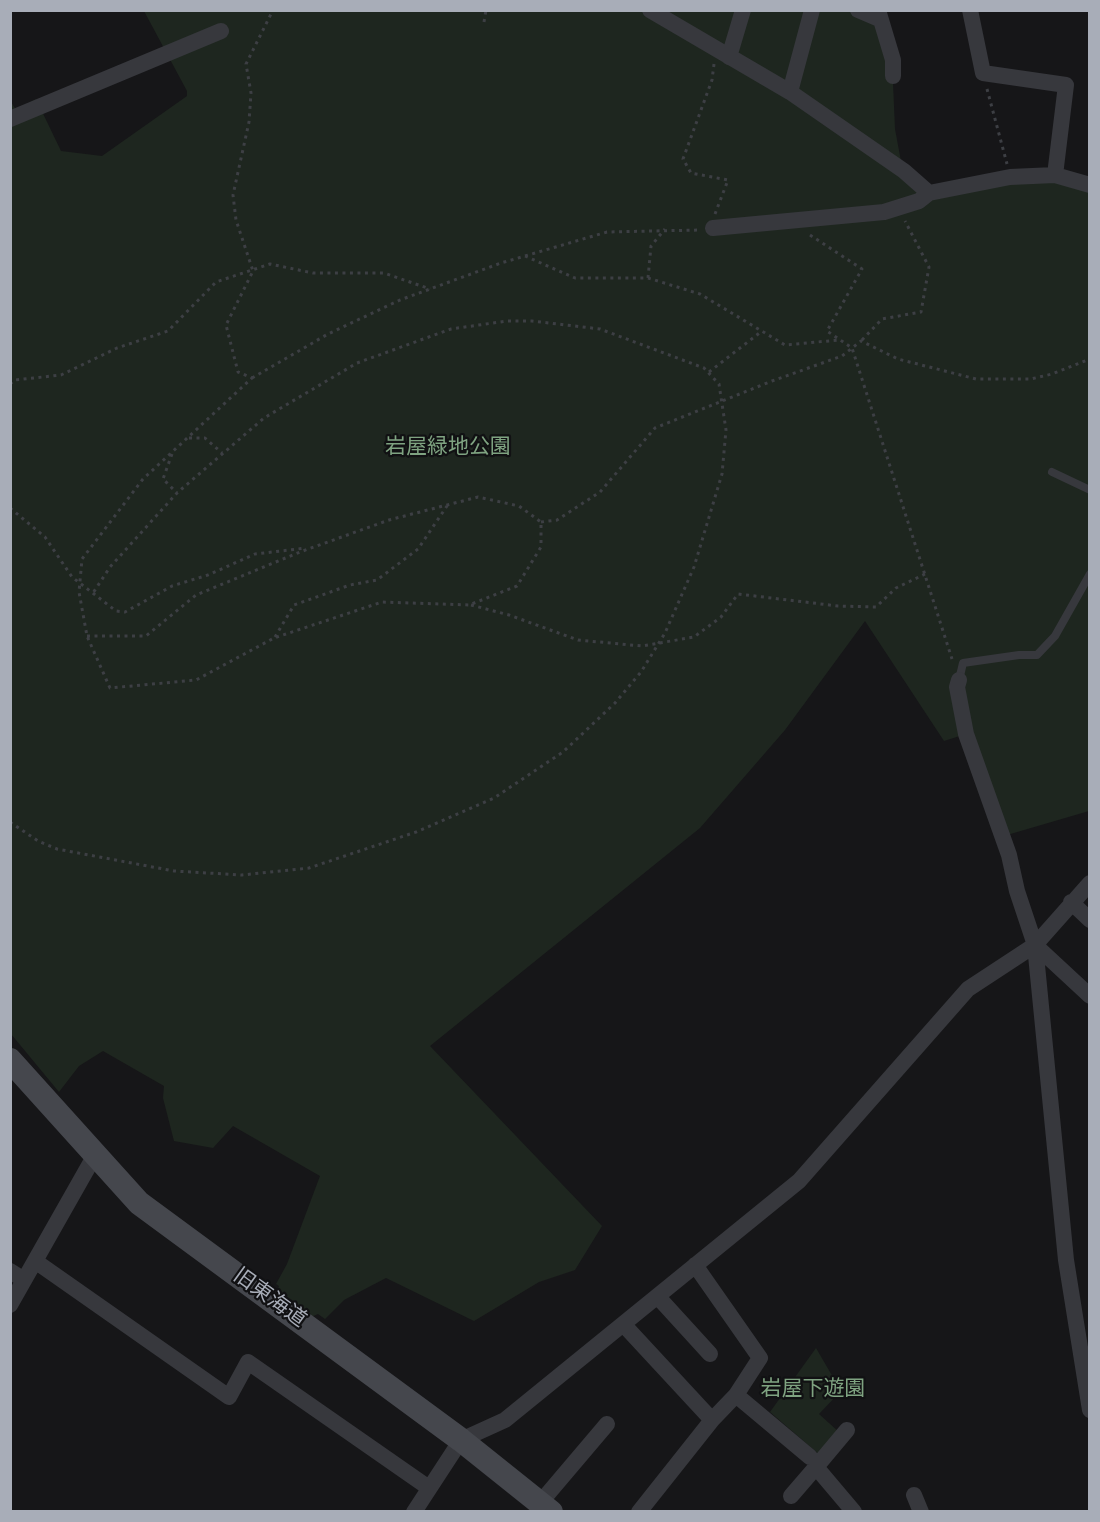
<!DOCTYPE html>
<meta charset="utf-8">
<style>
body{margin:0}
#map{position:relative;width:1100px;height:1522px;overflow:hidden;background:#161618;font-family:"Source Sans 3",sans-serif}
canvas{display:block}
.frame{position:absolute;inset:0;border:12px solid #a8adb8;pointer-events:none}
</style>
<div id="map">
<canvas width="1100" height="1522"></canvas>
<div class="frame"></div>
</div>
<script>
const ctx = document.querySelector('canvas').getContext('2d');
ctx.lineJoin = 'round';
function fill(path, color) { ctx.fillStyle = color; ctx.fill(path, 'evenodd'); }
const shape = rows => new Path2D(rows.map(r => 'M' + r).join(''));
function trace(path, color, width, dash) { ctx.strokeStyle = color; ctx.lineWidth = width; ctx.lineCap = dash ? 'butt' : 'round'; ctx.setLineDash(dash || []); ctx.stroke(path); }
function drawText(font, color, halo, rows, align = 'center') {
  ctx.font = font + ' "Source Sans 3","Noto Sans JP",sans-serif'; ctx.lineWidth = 4.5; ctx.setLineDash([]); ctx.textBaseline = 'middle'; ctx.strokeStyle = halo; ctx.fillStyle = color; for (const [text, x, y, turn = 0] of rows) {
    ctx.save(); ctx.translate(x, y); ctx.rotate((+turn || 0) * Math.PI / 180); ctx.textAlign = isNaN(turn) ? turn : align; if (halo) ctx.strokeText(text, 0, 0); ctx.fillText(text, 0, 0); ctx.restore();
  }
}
fill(shape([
 [144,11,877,11,892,60,895,129,903,172,930,193,1026,178,1089,180,1089,811,1007,835,966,734,944,741,865,621,785,730,700,828,430,1046,602,1226,575,1270,539,1282,474,1321,386,1278,344,1300,325,1319,318,1314,311,1317,277,1292,279,1286,276,1284,287,1264,320,1176,233,1126,213,1148,174,1141,163,1098,164,1086,103,1051,79,1066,59,1092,11,1034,10,100,16,110,36,99,61,151,102,156,187,96,187,91],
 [816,1348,841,1391,819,1414,840,1433,821,1456,770,1412]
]), '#1e261f');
trace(shape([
 [484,22,486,10],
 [714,64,712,80,683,159,691,173,728,180,715,214],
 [987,89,1007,164],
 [810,235,862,269,827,331,852,348,952,659],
 [525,256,575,278,648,278,700,294,785,345,839,340],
 [648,278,651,246,665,229],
 [862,340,882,319,921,312,929,267,905,221],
 [709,372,762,331],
 [252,378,328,334,400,300,501,263,607,232,700,230],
 [10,384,15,380,61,375,117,348,168,331,216,282,270,264,313,273,384,273,430,289],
 [189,438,205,438,222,453],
 [172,454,163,479,177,493],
 [10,508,45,537,72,577,116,611,125,612,172,586,208,575,255,554,306,548],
 [541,522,557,520,600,492,655,428,772,381,842,356,861,341,898,359,976,379,1031,379,1052,374,1090,359],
 [471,605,509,615,578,640,642,646,694,637,721,617,738,594,838,606,876,607,896,588,925,574],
 [87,636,146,636,196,595,300,552,389,520,478,497,519,506,541,522,541,547,517,586,469,605,382,602,274,638,196,680,110,688,87,636,79,592,82,559,143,479,252,378,238,372,226,325,253,271,236,220,233,195,249,122,251,93,246,64,273,10],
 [275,637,294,605,350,585,377,580,418,549,447,506],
 [10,822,38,841,57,849,174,871,242,875,309,868,416,832,494,798,563,752,615,703,641,672,665,633,694,567,722,474,726,430,719,384,704,368,600,329,532,321,507,321,451,329,357,363,264,418,177,493,110,567,93,593]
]), '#3d3f44', 3, [3, 4.5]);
trace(shape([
 [1052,472,1090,490],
 [959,680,963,663,1019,655,1037,655,1055,636,1090,574]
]), '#37383d', 8);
trace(shape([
 [650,10,790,92,904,171,929,193,919,201,884,212,713,228],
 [858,10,879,19],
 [878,10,893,60,893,76],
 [970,10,983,73,1066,85,1055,175],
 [729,57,743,10],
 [790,92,812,10],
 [10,119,221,31],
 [929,193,1010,177,1055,175,1090,185],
 [959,680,957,687,966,734,1009,855,1017,891,1035,945,1066,1260,1090,1410],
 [1071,902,1090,920],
 [1035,945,1090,996],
 [35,1261,229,1397,248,1362,429,1488],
 [695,1265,760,1358,736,1395],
 [10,1271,24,1280],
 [658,1297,710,1354],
 [10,1305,95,1155],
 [624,1325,712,1420],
 [816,1467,847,1430],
 [914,1495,921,1512],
 [791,1496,816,1467,854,1512],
 [540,1503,607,1424],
 [414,1512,461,1440,505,1420,799,1181,968,989,1035,945,1090,883],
 [639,1512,712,1420,736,1395,810,1457]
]), '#37383d', 16);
trace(shape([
 [10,1060,139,1203,461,1440,551,1512]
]), '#45474d', 24);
drawText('21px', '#7fa381', '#111113', [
 ["岩屋緑地公園",448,448],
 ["岩屋下遊園",813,1390]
]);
drawText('21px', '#a8adb8', '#111113', [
 ["旧東海道",269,1299,36]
]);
</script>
